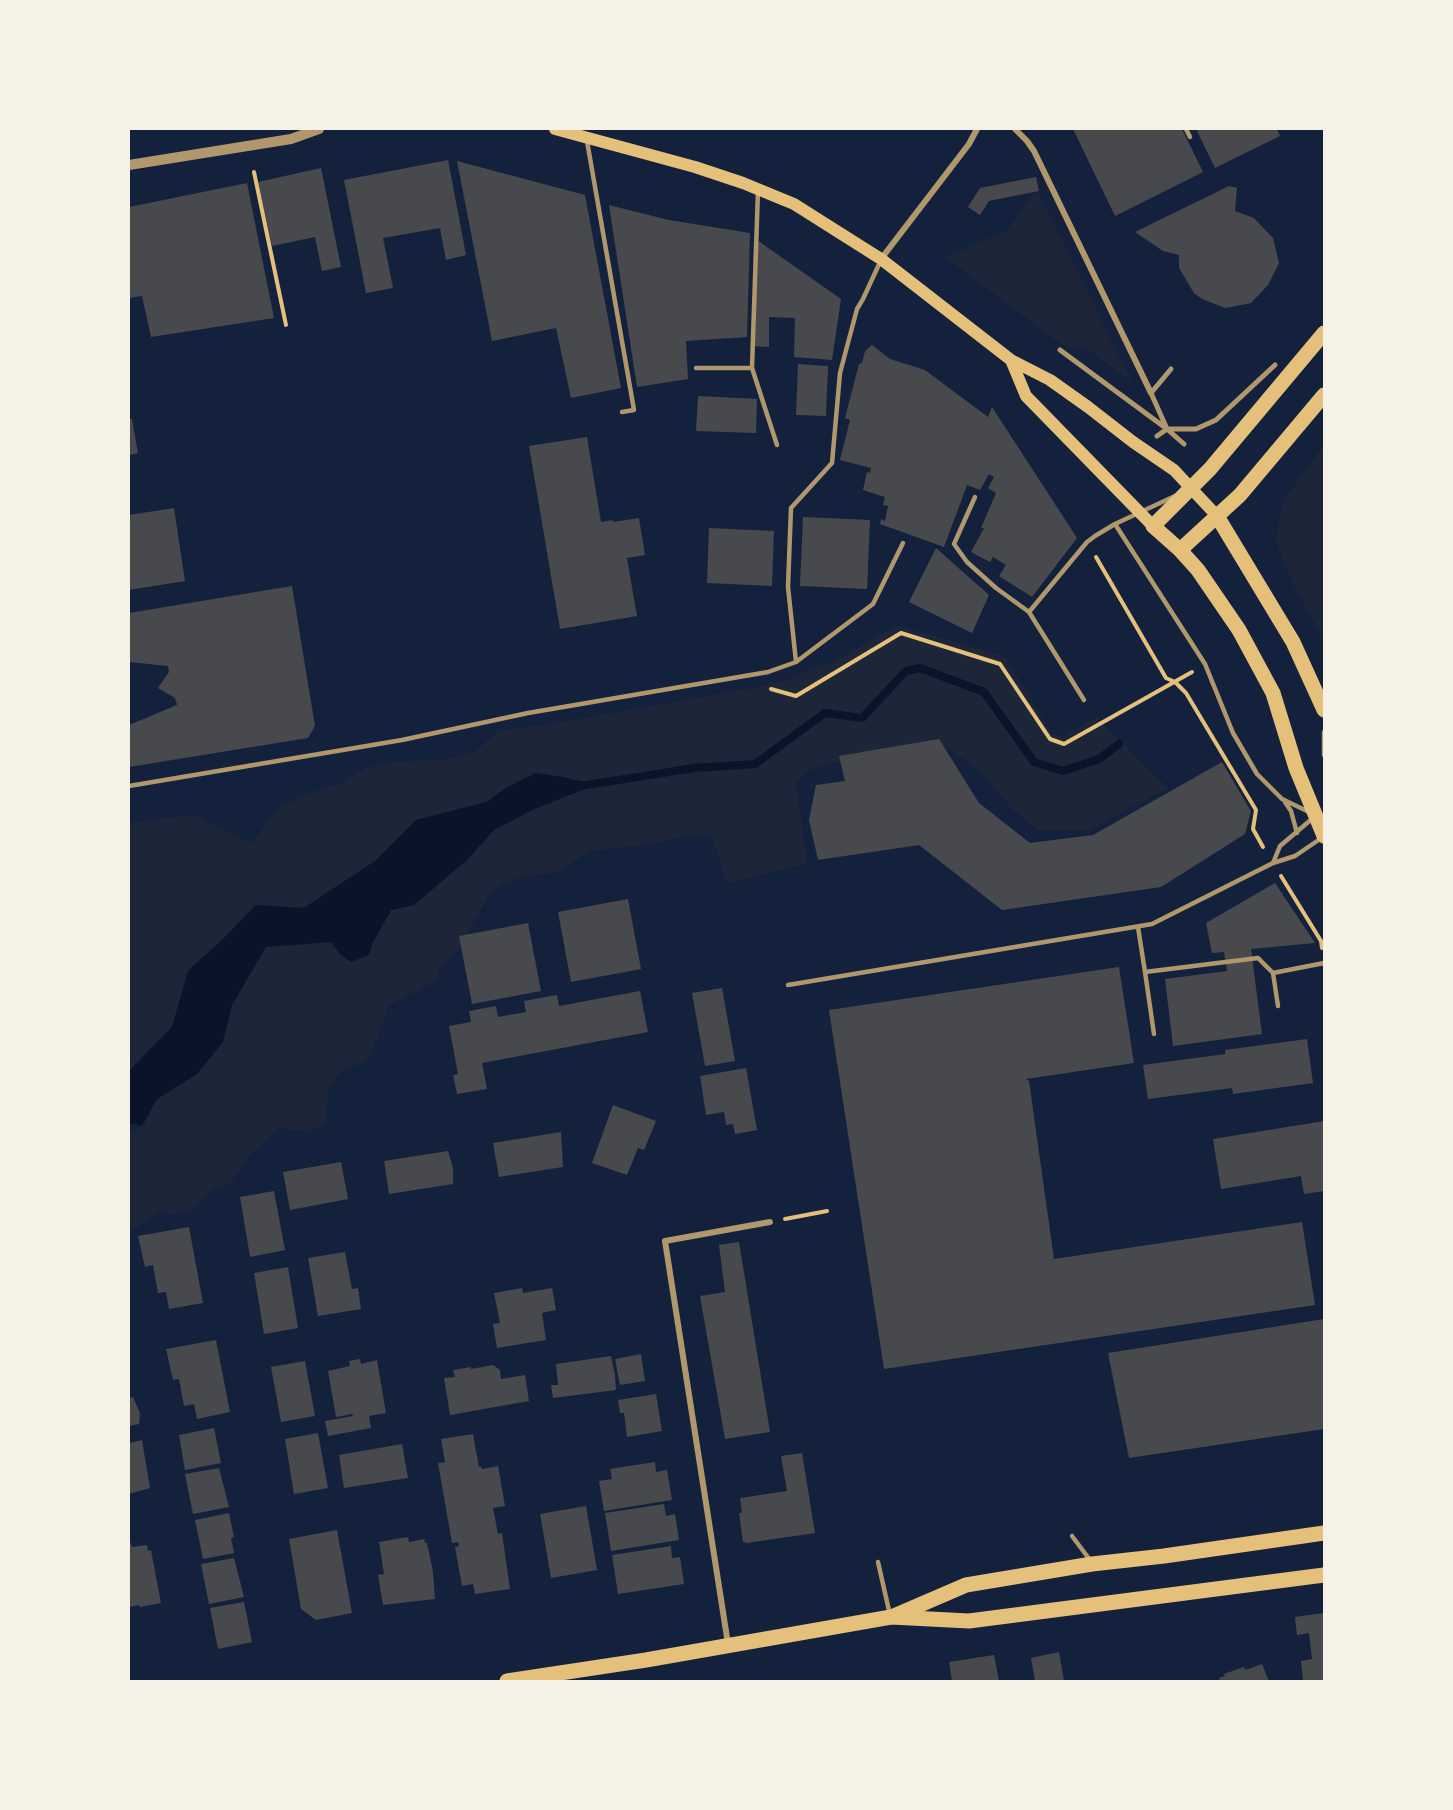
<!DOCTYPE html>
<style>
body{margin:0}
#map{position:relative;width:1453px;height:1810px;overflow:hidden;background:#14213d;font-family:"Archivo Narrow",sans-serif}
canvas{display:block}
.frame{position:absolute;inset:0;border:130px solid #f6f1e7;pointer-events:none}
</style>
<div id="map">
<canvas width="1453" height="1810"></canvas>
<div class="frame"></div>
</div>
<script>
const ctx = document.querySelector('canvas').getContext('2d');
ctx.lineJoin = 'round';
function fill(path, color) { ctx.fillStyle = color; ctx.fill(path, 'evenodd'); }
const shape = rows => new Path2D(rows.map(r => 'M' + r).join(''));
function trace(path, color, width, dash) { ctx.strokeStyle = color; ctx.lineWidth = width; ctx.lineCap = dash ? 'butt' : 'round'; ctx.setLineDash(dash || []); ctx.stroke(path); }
fill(shape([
 [1037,190,1133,383,1088,349,1064,346,946,258,1007,230],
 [1324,445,1324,640,1294,586,1275,540,1284,500],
 [898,625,1006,657,1051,733,1063,737,1096,717,1168,788,1090,830,1037,830,1011,808,983,774,951,750,933,745,860,755,807,771,796,781,807,864,727,884,712,835,686,835,657,843,591,851,554,873,522,877,507,882,491,891,461,946,440,969,434,982,389,1005,377,1039,367,1061,341,1071,328,1090,326,1123,309,1132,278,1128,248,1157,230,1184,211,1190,191,1211,172,1214,159,1211,129,1233,129,1133,142,1126,157,1099,197,1074,223,1042,232,1005,266,947,331,942,340,954,373,942,391,910,414,905,467,860,494,830,534,809,558,800,583,782,563,777,535,773,504,789,487,802,416,820,375,861,303,908,256,905,225,937,188,971,172,1027,129,1071,129,823,193,815,252,843,279,807,318,790,341,783,366,768,393,762,447,759,476,751,498,731,562,722,752,688,786,680,824,663,825,666]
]), '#1d2539');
fill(shape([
 [535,773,563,777,583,782,585,789,534,809,494,830,467,860,414,905,391,910,373,942,369,955,351,962,340,954,331,942,266,947,232,1005,223,1042,197,1074,157,1099,142,1126,132,1123,129,1125,129,1071,172,1027,188,971,225,937,256,905,304,908,375,861,416,820,487,802,504,789]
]), '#0b132b');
trace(shape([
 [574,787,694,768,755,764,825,713,862,718,906,671,920,668,984,692,1034,762,1063,771,1099,759,1119,744]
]), '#0b132b', 8);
fill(shape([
 [1073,129,1182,129,1203,172,1115,216],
 [1201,129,1277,129,1280,136,1215,168,1197,131],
 [448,160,466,255,446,260,440,228,383,238,393,288,366,293,344,180],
 [457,161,585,195,621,388,571,398,556,328,492,341],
 [321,168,341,267,322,271,315,237,272,246,258,182],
 [1036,177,1039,191,989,201,980,215,968,207,980,188],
 [247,183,274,318,151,337,142,296,129,298,129,207],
 [1229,186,1237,188,1235,211,1254,218,1273,238,1279,263,1268,285,1251,303,1225,308,1202,299,1194,293,1179,268,1179,255,1163,251,1135,232],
 [609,205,669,220,750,233,747,337,686,341,688,379,637,387],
 [754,238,841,299,832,360,794,357,795,318,769,317,769,347,752,346],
 [872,345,890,359,925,370,988,417,992,407,1077,538,1032,597,999,576,1006,565,993,557,990,562,971,552,984,528,981,528,996,493,988,488,994,477,989,474,980,490,967,485,944,547,880,524,881,519,885,521,888,506,883,505,885,497,863,490,867,472,870,473,871,468,840,460,850,420,845,418,859,364,862,363,865,351],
 [798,364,828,366,826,416,796,415],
 [698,396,757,399,756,433,696,431],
 [129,419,132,419,138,453,129,455],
 [587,437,601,522,613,520,613,522,639,518,645,555,627,558,637,616,560,629,529,446],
 [174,508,185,581,129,590,129,515],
 [803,517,870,520,867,589,800,586],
 [709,528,774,531,772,586,707,583],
 [936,548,989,595,972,633,909,602],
 [292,586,315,726,308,738,129,767,129,725,177,705,175,698,158,688,169,672,168,666,129,662,129,613],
 [939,739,979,803,1030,843,1093,835,1222,762,1251,811,1245,834,1161,887,1002,910,919,845,818,860,809,820,816,785,845,781,839,756],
 [1275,883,1315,943,1251,949,1262,1034,1173,1046,1165,979,1227,971,1224,952,1212,953,1206,923],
 [628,899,641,969,571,982,558,912],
 [528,923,541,991,472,1004,459,936],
 [1119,967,1134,1063,1026,1079,1029,1081,1054,1259,1302,1222,1315,1305,884,1369,829,1010],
 [722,988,735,1061,705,1066,692,993],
 [640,991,648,1032,482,1063,487,1089,457,1094,453,1075,458,1074,449,1026,471,1022,469,1011,496,1006,498,1017,526,1012,524,1001,557,995,559,1006],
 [1307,1039,1313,1083,1233,1094,1232,1088,1148,1099,1143,1065,1225,1054,1225,1050],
 [746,1068,757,1130,735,1134,733,1124,726,1125,724,1112,706,1115,700,1076],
 [613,1105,656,1121,644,1150,638,1148,627,1175,592,1163],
 [1324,1121,1324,1191,1304,1194,1301,1176,1221,1189,1213,1139],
 [561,1132,563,1167,499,1177,493,1143],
 [448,1151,453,1168,453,1184,389,1194,384,1161],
 [341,1162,348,1199,290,1210,283,1172],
 [274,1191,285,1250,250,1257,240,1197],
 [189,1227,203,1303,169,1309,166,1292,158,1293,153,1265,145,1267,138,1236],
 [739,1242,770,1432,725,1439,700,1296,725,1292,719,1245],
 [345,1252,352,1289,358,1288,361,1309,318,1316,308,1258],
 [288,1267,298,1328,264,1334,254,1273],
 [522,1288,523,1293,552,1288,556,1310,542,1313,546,1340,497,1348,493,1324,500,1323,494,1293],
 [1324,1319,1324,1429,1129,1458,1108,1353],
 [216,1340,230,1412,197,1419,194,1404,184,1406,179,1379,173,1380,166,1349],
 [641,1354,645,1381,620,1385,615,1359],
 [611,1356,615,1375,616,1390,553,1398,551,1385,558,1385,556,1364],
 [360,1359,361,1364,377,1360,386,1413,369,1416,371,1428,328,1436,325,1421,353,1416,352,1414,336,1417,328,1371,350,1366,349,1361],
 [305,1361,315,1416,281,1422,271,1367],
 [493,1365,500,1370,501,1379,525,1375,529,1401,450,1415,444,1378,455,1377,453,1370,471,1367,471,1369],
 [656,1394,662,1431,627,1437,624,1413,620,1413,618,1400],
 [133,1397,140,1413,139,1424,129,1426,129,1398],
 [214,1428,221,1463,185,1470,179,1435],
 [318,1433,328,1488,294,1494,285,1439],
 [473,1434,479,1467,481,1467,482,1469,498,1466,505,1506,493,1508,498,1534,502,1533,510,1589,475,1594,473,1584,462,1586,455,1547,459,1546,458,1542,452,1543,438,1463,445,1462,441,1439],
 [142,1440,150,1488,129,1494,129,1443],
 [402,1444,408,1478,344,1488,339,1455],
 [802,1453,815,1533,747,1543,743,1542,739,1513,742,1513,740,1498,787,1491,781,1456],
 [655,1462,656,1472,667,1470,672,1500,604,1511,599,1481,612,1479,610,1469],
 [219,1468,229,1507,193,1514,185,1474],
 [664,1504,666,1516,675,1514,679,1540,611,1551,605,1513],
 [586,1506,597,1570,551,1578,540,1514],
 [229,1513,234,1537,231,1538,234,1553,203,1559,195,1520],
 [337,1530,352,1613,316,1620,301,1609,289,1539],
 [408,1537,409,1542,424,1539,425,1543,427,1543,433,1572,435,1599,383,1605,378,1575,384,1574,379,1542],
 [129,1539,132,1547,147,1545,148,1551,151,1550,161,1603,140,1607,139,1605,129,1607],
 [671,1546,672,1558,680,1557,684,1584,618,1594,612,1555],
 [234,1558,244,1597,209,1604,201,1564],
 [244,1602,252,1642,218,1649,210,1608],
 [1324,1613,1324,1681,1303,1681,1301,1661,1312,1659,1309,1633,1297,1635,1295,1617],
 [1059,1652,1064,1681,1035,1681,1031,1658],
 [994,1655,999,1681,952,1681,949,1662],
 [1262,1664,1269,1681,1220,1681,1219,1678,1225,1676,1224,1674,1244,1667,1245,1670]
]), '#48494c');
trace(shape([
 [254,172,286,325],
 [1096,557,1166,678,1175,682,1186,693,1256,810,1253,829,1263,847],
 [771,689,796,696,901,633,1000,664,1050,739,1064,744,1192,672],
 [1281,876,1321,941,1322,948],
 [785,1219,827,1211]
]), '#e5c07b', 4);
trace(shape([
 [1186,129,1190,137],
 [587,141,634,410,622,412],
 [758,190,752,368,777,445],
 [696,368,752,368],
 [975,497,954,544,967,562,996,588,1029,612],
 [1115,524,1205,664,1233,733,1257,774,1282,799,1309,812],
 [796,662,788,587,791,508,832,463,840,373,857,309,863,299,881,260],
 [1084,700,1029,612,1087,542,1095,536,1115,524,1175,496],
 [1324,732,1324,755],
 [129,786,402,740,528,713,768,672,796,662,873,604,903,543],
 [1285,802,1291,811,1297,833],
 [1313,818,1280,846,1273,863,1295,856,1323,837],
 [1138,927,1145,972,1258,958,1273,973,1324,963],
 [1145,972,1154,1034],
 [1273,973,1278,1006],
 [788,985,1152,924,1273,863],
 [1072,1536,1090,1560],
 [878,1562,890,1615]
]), '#b1986c', 4.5);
trace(shape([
 [1060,350,1167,429],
 [1157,436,1167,429,1151,393,1171,369],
 [1184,444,1167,429,1196,429,1216,420,1275,365]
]), '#b1986c', 5);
trace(shape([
 [1015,129,1027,141,1034,151,1151,393],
 [881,259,969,144,977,129],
 [728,1644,665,1241,770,1222]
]), '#b1986c', 6);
trace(shape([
 [129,165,291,139,319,129]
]), '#b1986c', 10);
trace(shape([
 [555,129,695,167,743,183,794,204,881,259,1011,360,1050,380,1088,407,1133,442,1174,470,1217,516],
 [1011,360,1026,396,1153,526]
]), '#e5c07b', 12);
trace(shape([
 [1324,333,1210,469,1153,526,1180,550,1198,570,1239,630,1273,693,1296,768,1324,836],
 [1217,516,1293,642,1324,710],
 [1180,550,1240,495,1324,395],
 [894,1616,966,1585,1092,1564,1164,1556,1324,1533],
 [507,1681,646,1660,891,1617,969,1621,1324,1575]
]), '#e5c07b', 15);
</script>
